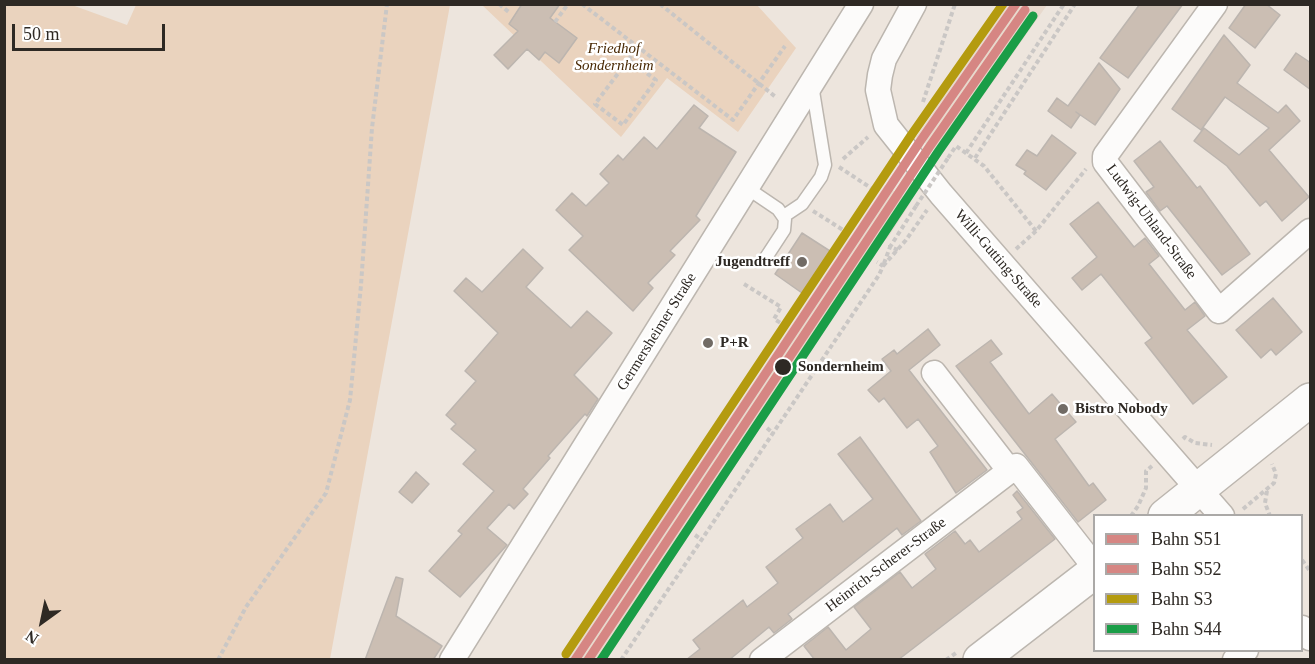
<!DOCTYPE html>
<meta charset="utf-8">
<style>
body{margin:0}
#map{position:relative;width:1315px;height:664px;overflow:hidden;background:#ede5dd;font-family:Georgia,serif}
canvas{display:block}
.frame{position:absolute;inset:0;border:6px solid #2e2924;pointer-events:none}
.legend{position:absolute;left:1093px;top:514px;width:210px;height:138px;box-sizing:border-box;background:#fff;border:2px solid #aba9a7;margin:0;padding:8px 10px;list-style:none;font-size:18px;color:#2e2924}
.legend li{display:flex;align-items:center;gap:12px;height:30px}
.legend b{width:30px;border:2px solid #aba9a7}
.north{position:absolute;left:12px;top:592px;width:60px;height:60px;-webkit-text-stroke:4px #fff;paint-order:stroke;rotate:213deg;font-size:16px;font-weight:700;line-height:24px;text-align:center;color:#2e2924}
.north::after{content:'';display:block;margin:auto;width:21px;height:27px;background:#2e2924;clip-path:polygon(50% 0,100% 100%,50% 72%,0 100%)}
.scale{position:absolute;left:12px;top:24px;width:153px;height:27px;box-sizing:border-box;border:3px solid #2e2924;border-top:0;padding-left:8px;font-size:18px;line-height:21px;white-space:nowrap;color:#2e2924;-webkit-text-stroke:4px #fff;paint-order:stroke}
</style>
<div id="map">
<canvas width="1315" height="664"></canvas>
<div class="frame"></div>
<ul class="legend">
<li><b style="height:8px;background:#d68683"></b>Bahn S51</li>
<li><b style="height:8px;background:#d68683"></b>Bahn S52</li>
<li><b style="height:8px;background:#b49b0f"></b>Bahn S3</li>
<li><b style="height:8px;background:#1a9d47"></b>Bahn S44</li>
</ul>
<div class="north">N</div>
<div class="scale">50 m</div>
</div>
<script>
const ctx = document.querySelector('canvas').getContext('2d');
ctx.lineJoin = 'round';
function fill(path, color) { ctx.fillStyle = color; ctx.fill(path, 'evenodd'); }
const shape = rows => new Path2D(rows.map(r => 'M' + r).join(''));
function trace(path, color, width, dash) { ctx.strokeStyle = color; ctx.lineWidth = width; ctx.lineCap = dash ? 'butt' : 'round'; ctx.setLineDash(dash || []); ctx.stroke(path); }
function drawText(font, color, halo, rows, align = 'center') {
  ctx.font = font + ' Georgia,serif'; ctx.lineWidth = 5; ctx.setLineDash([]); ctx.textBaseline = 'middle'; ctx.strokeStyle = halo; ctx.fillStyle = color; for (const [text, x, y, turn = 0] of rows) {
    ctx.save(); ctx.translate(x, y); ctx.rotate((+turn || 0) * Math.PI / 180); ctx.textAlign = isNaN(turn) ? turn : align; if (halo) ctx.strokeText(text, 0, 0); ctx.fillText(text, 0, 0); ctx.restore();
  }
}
fill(shape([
 [1004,4,1047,5,942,154,916,137,935,110,938,99],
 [885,185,911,202,887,239,880,242,625,624,627,629,607,659,563,659,674,496,679,494]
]), '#e8d9cd');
fill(shape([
 [4,5,72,5,127,25,136,5,450,5,330,659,5,659],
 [482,5,757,5,796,48,738,132,667,78,621,137]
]), '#ead3be');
const building = shape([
 [522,4,560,4,550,18,577,38,559,63,545,52,539,60,527,49,508,69,494,55,518,31,509,24,522,4],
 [1140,4,1183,4,1128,78,1100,58,1140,4],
 [1246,4,1266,4,1280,15,1255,48,1229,28,1246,4],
 [1224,35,1250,65,1237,83,1278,113,1286,105,1300,121,1269,150,1309,197,1282,221,1266,201,1260,206,1227,166,1194,141,1204,128,1239,155,1269,128,1225,97,1201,130,1172,109,1224,35],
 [1296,53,1311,63,1311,90,1284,70,1296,53],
 [1099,63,1120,89,1095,125,1076,112,1080,115,1071,128,1048,111,1057,98,1068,106,1099,63],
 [694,105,708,116,699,128,736,152,696,216,700,220,670,251,675,255,648,283,653,288,633,311,569,250,583,236,556,210,572,193,586,206,609,183,600,174,618,155,623,160,644,137,657,149,694,105],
 [1052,135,1076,153,1046,190,1024,174,1026,171,1016,165,1027,150,1037,156,1052,135],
 [1160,141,1197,188,1200,186,1250,254,1222,275,1167,206,1160,211,1146,192,1154,187,1134,161,1160,141],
 [1098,202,1134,247,1145,238,1159,256,1149,264,1185,310,1195,302,1205,316,1187,330,1227,377,1193,404,1145,343,1152,338,1101,274,1082,290,1072,278,1097,257,1070,224,1098,202],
 [802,233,830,251,802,293,775,274,802,233],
 [523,249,543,268,526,287,571,328,587,311,612,333,574,375,598,399,587,416,585,414,548,456,550,458,523,489,528,494,514,509,509,504,487,528,507,545,460,597,429,571,462,534,458,531,494,491,463,464,476,450,451,429,456,424,446,415,476,381,465,371,498,333,454,291,466,278,482,292,523,249],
 [1273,298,1302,332,1276,355,1271,349,1261,358,1236,330,1273,298],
 [928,329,940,345,909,370,987,470,956,493,930,452,938,446,918,419,907,428,884,398,879,402,868,390,891,371,882,359,894,350,897,354,928,329],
 [991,340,1002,354,990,362,1029,414,1052,394,1076,422,1055,439,1089,486,1093,483,1106,500,1078,522,956,366,991,340],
 [860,437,921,521,902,535,897,528,788,614,792,619,774,633,769,627,729,660,686,660,700,649,693,640,743,600,747,607,778,583,766,567,803,538,796,529,830,504,843,522,873,499,838,454,860,437],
 [416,472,429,484,412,503,399,492,416,472],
 [1017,491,1055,539,898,660,815,660,804,646,828,627,846,650,871,629,854,607,900,572,912,588,936,569,925,554,955,531,965,544,970,540,979,552,1022,519,1017,512,1023,508,1013,495,1017,491],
 [396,577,403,579,396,616,442,646,433,660,365,660,396,577]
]);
fill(building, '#cbbeb3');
trace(building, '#bcb5af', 1.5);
const service = shape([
 [747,188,778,209,785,219,784,230,765,259],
 [784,216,802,204,821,177,825,165,812,85]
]);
const minor = shape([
 [914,4,884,59,880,75,878,90,886,125,941,194,1222,516],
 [1215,4,1105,156,1105,162,1219,311,1310,231],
 [934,373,1009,470],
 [1302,628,1310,638],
 [452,660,861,4],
 [762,660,1016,466,1094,566],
 [1235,660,1246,650]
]);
const secondary = shape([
 [1165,516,1310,400],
 [980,660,1094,572]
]);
trace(service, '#bcb6af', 15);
trace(minor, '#bcb6af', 27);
trace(secondary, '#bcb6af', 36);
trace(shape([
 [499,4,510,13],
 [582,4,733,120,785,46],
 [660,4,777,98],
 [555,22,568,4],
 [629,60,656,80,623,125,595,104,638,47],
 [923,102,955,4],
 [966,153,1064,4],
 [948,158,956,146,984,166,1036,231,1086,169],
 [975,158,1075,4],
 [843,159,868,137],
 [839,167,871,188],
 [813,211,843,230],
 [888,247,890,247,883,266,906,240,927,210],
 [1016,249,1036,231],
 [898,250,890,247,916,206],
 [744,284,781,307,774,319,789,328],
 [767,428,774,434],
 [1183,439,1185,437,1195,443,1212,445],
 [1267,491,1265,503,1270,516],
 [1243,509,1274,483,1276,474,1272,464],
 [1131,516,1138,506,1146,488,1146,471,1152,466],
 [695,535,702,540],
 [1302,560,1310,571],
 [218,660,246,607,326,493,350,400,361,285,372,128,387,4],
 [621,660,879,275,883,266,877,262],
 [946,660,956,653]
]), '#cac7c5', 4, [4.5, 3]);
trace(service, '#fcfbfa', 12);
trace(minor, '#fcfbfa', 24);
trace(secondary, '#fcfbfa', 33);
trace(shape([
 [916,206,948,158]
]), '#cac7c5', 4, [4.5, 3]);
trace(shape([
 [575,660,921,140,1016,4]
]), '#d68683', 9);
trace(shape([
 [588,660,930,146,1025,10]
]), '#d68683', 9);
trace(shape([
 [566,654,912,134,1003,4]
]), '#b49b0f', 9);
trace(shape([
 [601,660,938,152,1033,16]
]), '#1a9d47', 9);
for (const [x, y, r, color] of [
 [802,262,6,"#716b65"],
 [708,343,6,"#716b65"],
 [783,367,9,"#2e2924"],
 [1063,409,6,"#716b65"]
]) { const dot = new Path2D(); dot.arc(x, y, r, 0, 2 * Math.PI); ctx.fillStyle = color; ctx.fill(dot); trace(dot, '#fff', 2); }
drawText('italic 15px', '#482803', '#fff', [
 ["Friedhof",614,49],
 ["Sondernheim",614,66]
]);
drawText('15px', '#2e2924', '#fff', [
 ["Ludwig-Uhland-Straße",1151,222,53],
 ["Willi-Gutting-Straße",998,259,49],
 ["Germersheimer Straße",657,332,-58],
 ["Heinrich-Scherer-Straße",886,565,-37]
]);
drawText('bold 15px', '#2e2924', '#fff', [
 ["Jugendtreff",790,262,"right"],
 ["P+R",720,343],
 ["Bistro Nobody",1075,409]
], 'left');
drawText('bold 15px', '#2e2924', '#fff', [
 ["Sondernheim",798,367]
], 'left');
</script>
